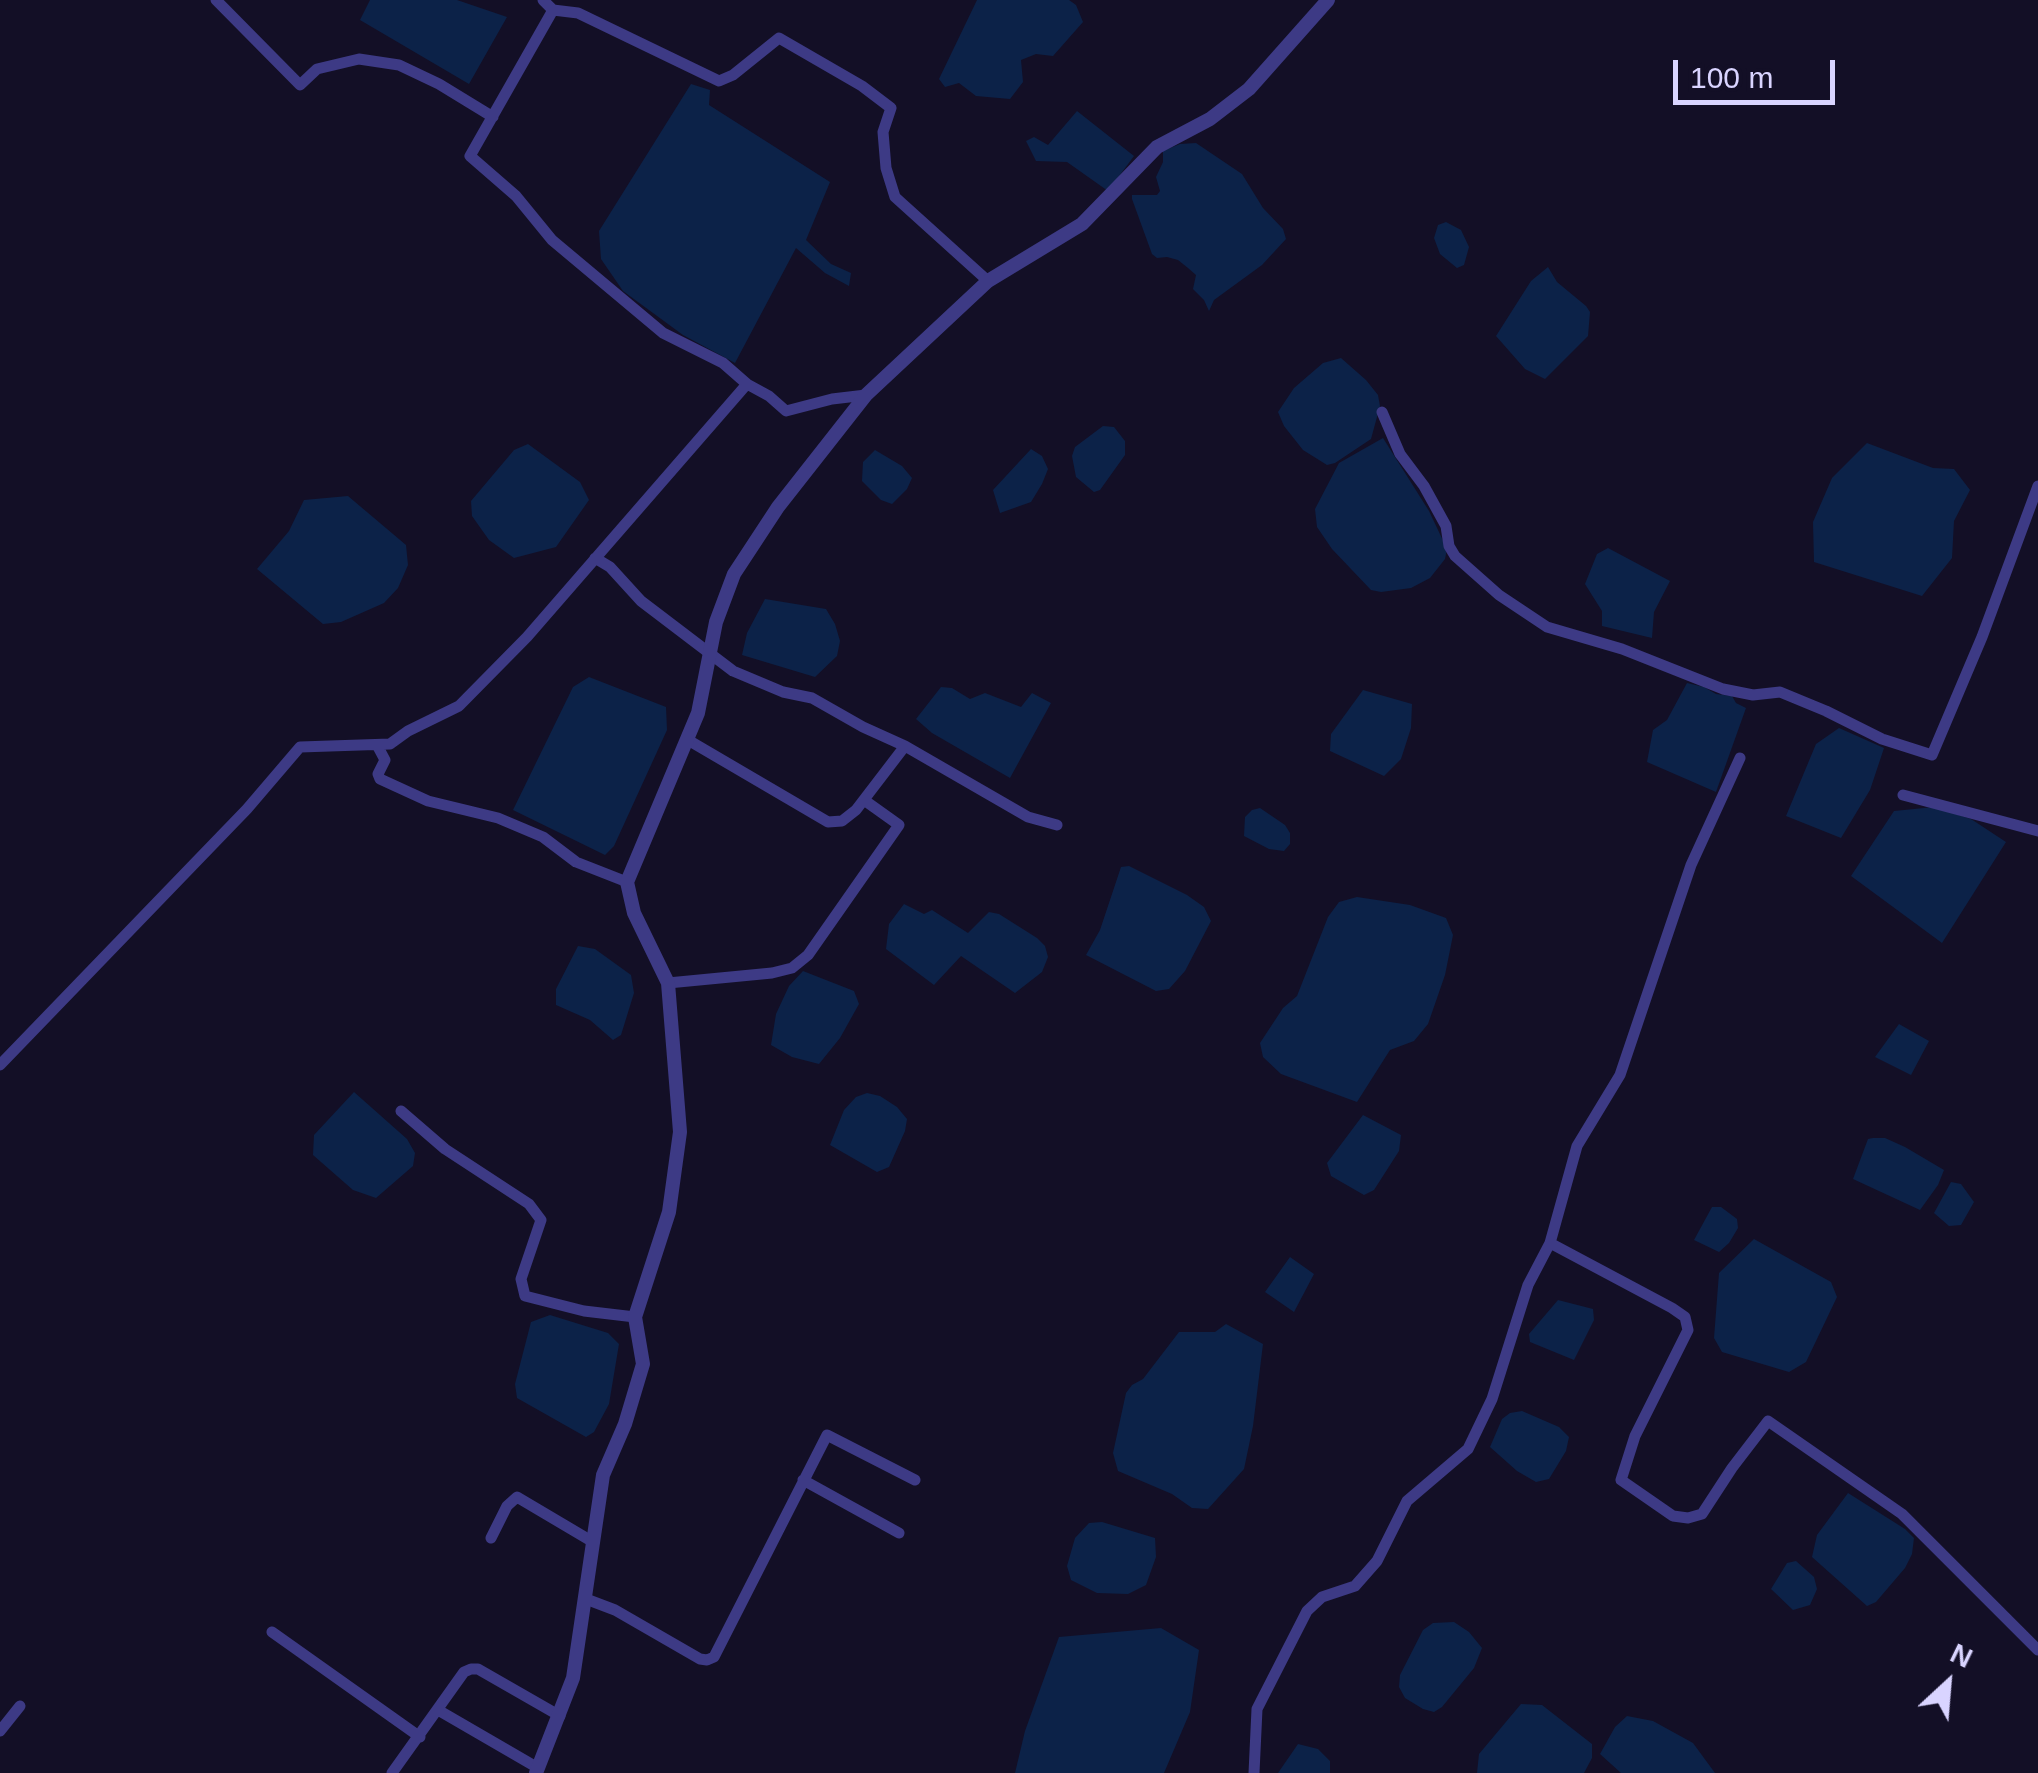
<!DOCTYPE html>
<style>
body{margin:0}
#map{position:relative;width:2038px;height:1773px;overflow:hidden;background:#130f26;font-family:Arial,sans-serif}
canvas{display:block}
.north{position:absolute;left:1898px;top:1633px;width:100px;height:100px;-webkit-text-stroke:8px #130f26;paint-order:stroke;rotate:26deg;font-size:28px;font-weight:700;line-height:40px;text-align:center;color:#d9d4ff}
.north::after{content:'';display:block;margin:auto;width:35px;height:45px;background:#d9d4ff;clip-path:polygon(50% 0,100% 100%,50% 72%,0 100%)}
.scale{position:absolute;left:1673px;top:60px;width:162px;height:45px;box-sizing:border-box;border:5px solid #d9d4ff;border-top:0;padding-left:12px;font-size:30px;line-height:35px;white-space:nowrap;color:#d9d4ff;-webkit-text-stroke:8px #130f26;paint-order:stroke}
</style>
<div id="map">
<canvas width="2038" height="1773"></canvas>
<div class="north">N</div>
<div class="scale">100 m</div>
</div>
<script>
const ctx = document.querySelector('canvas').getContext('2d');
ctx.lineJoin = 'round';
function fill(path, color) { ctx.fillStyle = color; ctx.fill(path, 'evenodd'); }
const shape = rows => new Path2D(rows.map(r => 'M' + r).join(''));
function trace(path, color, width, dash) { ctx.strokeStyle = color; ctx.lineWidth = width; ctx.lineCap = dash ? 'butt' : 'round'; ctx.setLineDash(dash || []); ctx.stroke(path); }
fill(shape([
 [370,0,457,0,507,17,469,84,360,20],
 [977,0,1069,0,1076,5,1083,22,1053,56,1036,54,1021,60,1023,82,1010,99,976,96,959,83,945,87,939,79],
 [691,84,710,90,709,105,830,182,806,240,831,264,851,273,849,286,825,273,796,248,735,363,683,335,623,291,601,259,599,231],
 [1077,111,1134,156,1108,191,1067,162,1036,161,1026,141,1034,137,1048,145],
 [1196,143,1242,174,1263,208,1283,229,1286,239,1262,265,1214,300,1209,311,1204,300,1193,289,1196,275,1188,268,1178,260,1167,257,1157,258,1152,254,1132,199,1132,195,1157,195,1160,191,1156,177,1163,162,1163,151,1180,144],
 [1446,222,1461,230,1469,247,1464,265,1457,268,1440,254,1434,238,1438,225],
 [1548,267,1557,282,1586,306,1590,312,1588,336,1545,379,1525,369,1496,336,1531,281],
 [1341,358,1366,380,1378,395,1380,406,1371,439,1335,463,1327,465,1303,450,1284,426,1278,412,1294,388,1323,363],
 [1103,426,1114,427,1125,441,1125,455,1100,490,1094,492,1076,477,1072,456,1075,447],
 [1383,438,1429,511,1447,549,1445,559,1430,578,1411,588,1381,592,1371,590,1332,549,1317,527,1315,509,1339,463],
 [1867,443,1933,468,1954,469,1970,490,1954,521,1952,558,1922,596,1814,562,1813,522,1832,478],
 [528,444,580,482,589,500,556,547,514,558,489,540,472,516,471,501,514,450],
 [1031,449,1042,456,1048,469,1042,484,1031,502,1000,513,993,490],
 [875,450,902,466,912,478,907,489,892,504,881,500,862,481,863,462],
 [348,496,406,545,408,565,398,588,384,603,341,622,323,624,257,569,289,531,304,500],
 [1608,548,1670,581,1654,612,1652,638,1602,626,1602,611,1585,584,1597,554],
 [765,599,826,609,835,624,840,641,837,656,815,677,742,655,747,633],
 [589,677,666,707,667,730,614,846,605,855,513,810,573,687],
 [1687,683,1704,687,1716,694,1732,696,1736,703,1746,708,1716,792,1647,762,1653,730,1667,720],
 [941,687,952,688,970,699,985,693,1021,707,1032,693,1051,703,1010,778,932,733,916,719],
 [1363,690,1412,704,1411,728,1401,759,1384,776,1330,751,1331,734],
 [1839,728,1884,748,1870,790,1841,838,1786,816,1816,744],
 [1934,807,1971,819,2006,842,1942,943,1851,876,1894,811],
 [1260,808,1285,825,1290,833,1290,844,1284,851,1269,849,1244,836,1245,817,1252,810],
 [1129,866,1187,895,1204,907,1211,921,1185,971,1169,989,1156,991,1086,955,1100,930,1121,867],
 [1357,897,1410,905,1446,918,1453,935,1445,975,1428,1024,1414,1041,1390,1050,1357,1102,1281,1074,1263,1057,1260,1043,1283,1008,1297,996,1328,917,1339,902],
 [904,904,924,914,932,910,968,933,989,912,999,914,1037,938,1045,946,1048,957,1042,972,1015,993,961,956,934,985,886,949,889,924],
 [578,946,595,949,631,975,634,993,621,1035,613,1040,590,1020,556,1005,556,989],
 [803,971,854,991,859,1004,840,1038,819,1064,792,1057,771,1045,776,1014,789,986],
 [1899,1024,1929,1041,1911,1075,1875,1057],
 [354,1092,407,1139,415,1153,413,1166,376,1198,353,1190,313,1155,314,1135],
 [867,1093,880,1096,897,1107,907,1119,905,1131,889,1167,877,1172,830,1145,844,1110,856,1097],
 [1363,1115,1401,1135,1399,1151,1374,1190,1364,1195,1331,1176,1327,1163],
 [1873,1138,1885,1138,1905,1147,1944,1170,1938,1185,1920,1210,1853,1179,1868,1139],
 [1951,1182,1961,1184,1974,1202,1961,1225,1949,1226,1934,1213],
 [1712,1207,1721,1207,1737,1219,1738,1228,1729,1243,1719,1252,1694,1240],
 [1754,1239,1831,1282,1837,1297,1806,1362,1789,1372,1722,1352,1714,1338,1719,1273],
 [1290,1257,1314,1274,1294,1312,1265,1292],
 [1558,1300,1593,1309,1594,1320,1574,1360,1530,1342,1529,1334],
 [550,1315,608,1333,619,1344,609,1404,594,1432,586,1437,517,1398,515,1384,531,1322],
 [1226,1324,1263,1344,1253,1426,1244,1469,1208,1509,1192,1508,1172,1494,1118,1471,1113,1453,1126,1393,1132,1385,1143,1379,1179,1332,1215,1332],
 [1522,1411,1559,1427,1569,1437,1566,1451,1549,1479,1536,1482,1517,1471,1490,1447,1502,1419,1510,1413],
 [1848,1493,1905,1529,1914,1538,1912,1554,1905,1568,1876,1602,1867,1606,1812,1557,1817,1535],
 [1102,1522,1155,1538,1156,1557,1146,1585,1128,1594,1097,1593,1071,1580,1067,1566,1075,1538,1089,1523],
 [1796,1561,1814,1577,1817,1589,1810,1605,1793,1610,1771,1589,1787,1563],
 [1454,1622,1469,1632,1482,1648,1474,1668,1442,1707,1434,1712,1423,1709,1405,1698,1399,1687,1400,1675,1423,1630,1433,1623],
 [1161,1628,1199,1650,1190,1712,1164,1773,1015,1773,1025,1731,1059,1637],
 [1521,1704,1542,1705,1592,1744,1592,1758,1584,1773,1477,1773,1479,1754],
 [1627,1716,1653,1721,1693,1743,1715,1773,1621,1773,1600,1754,1615,1727],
 [1298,1744,1318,1749,1330,1761,1330,1773,1278,1773]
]), '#0c2248');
trace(shape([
 [216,0,300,85,317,69,359,59,399,65,439,84,493,117],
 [553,10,578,13,719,81,733,75,779,38,862,86,891,108,883,132,886,168,895,197,988,281],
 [747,384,769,396,786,411,832,399,866,395],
 [1382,412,1400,454,1424,486,1446,526,1449,546,1455,556,1499,595,1547,627,1622,649,1723,689,1753,695,1780,692,1826,711,1882,739,1932,755,1982,637,2038,486],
 [595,558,610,567,641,601,733,671,783,692,812,698,863,727,905,746,1028,817,1057,825],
 [688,740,828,822,842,821,856,810,905,746],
 [377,745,385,760,378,774,380,779,428,801,498,818,543,837,576,862,627,882],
 [1903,795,2038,831],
 [668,983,772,973,792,968,808,955,899,825,864,800],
 [0,1065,247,809,300,747,390,744,408,731,459,706,527,637,747,384,723,363,663,333,552,240,516,196,470,156,553,10,543,0],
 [401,1111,445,1149,529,1204,541,1220,521,1279,525,1296,584,1311,635,1317],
 [1550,1243,1577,1146,1620,1075,1691,865,1740,758],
 [803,1480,899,1533],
 [491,1538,507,1506,517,1497,593,1542],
 [586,1599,615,1610,700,1659,707,1660,714,1657,827,1435,915,1480],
 [272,1632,420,1737],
 [438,1710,538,1768],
 [0,1731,20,1706],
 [392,1773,464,1672,471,1669,478,1669,560,1716],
 [1254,1773,1257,1709,1307,1611,1322,1597,1355,1586,1377,1561,1407,1501,1468,1449,1492,1399,1528,1285,1550,1243,1672,1308,1685,1317,1688,1330,1635,1436,1621,1480,1673,1516,1688,1518,1702,1514,1732,1468,1768,1421,1902,1514,2038,1650]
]), '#3d3a85', 11);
trace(shape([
 [536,1773,573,1678,603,1475,625,1424,643,1364,635,1317,669,1212,680,1132,668,983,634,913,627,882,698,713,716,622,734,574,778,507,866,395,988,281,1082,224,1157,147,1210,119,1249,89,1328,0]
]), '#3d3a85', 14);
</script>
